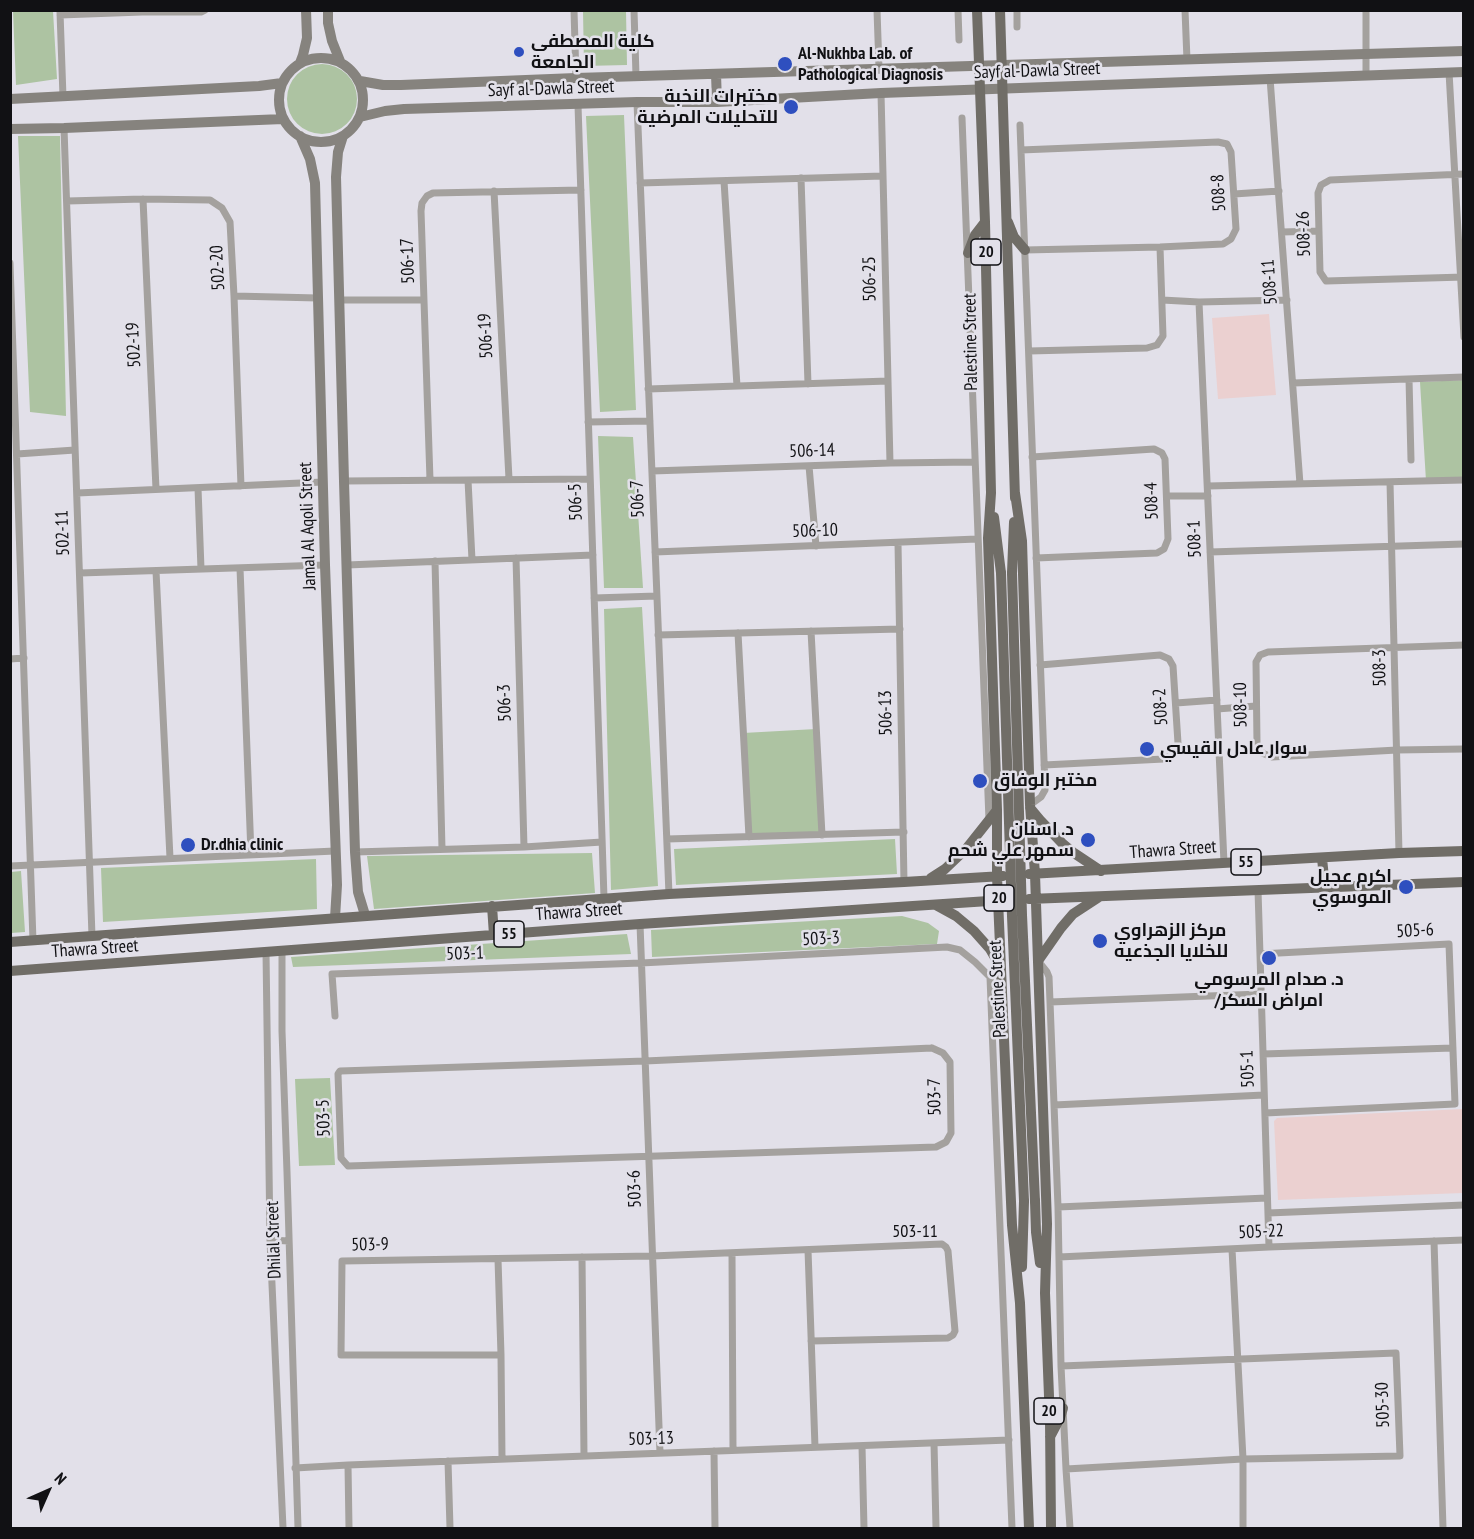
<!DOCTYPE html>
<meta charset="utf-8">
<style>
body{margin:0}
#map{position:relative;width:1474px;height:1539px;overflow:hidden;background:#e2e0e9;font-family:"PT Sans Narrow",sans-serif}
canvas{display:block}
.frame{position:absolute;inset:0;border:12px solid #111114;pointer-events:none}
.north{position:absolute;left:18px;top:1461px;width:60px;height:60px;-webkit-text-stroke:4px #e2e0e9;paint-order:stroke;rotate:45deg;font-size:16px;font-weight:700;line-height:24px;text-align:center;color:#111114}
.north::after{content:'';display:block;margin:auto;width:21px;height:27px;background:#111114;clip-path:polygon(50% 0,100% 100%,50% 72%,0 100%)}
</style>
<div id="map">
<canvas width="1474" height="1539"></canvas>
<div class="frame"></div>
<div class="north">N</div>
</div>
<script>
const ctx = document.querySelector('canvas').getContext('2d');
ctx.lineJoin = 'round';
function fill(path, color) { ctx.fillStyle = color; ctx.fill(path, 'evenodd'); }
const shape = rows => new Path2D(rows.map(r => 'M' + r).join(''));
function trace(path, color, width, dash) { ctx.strokeStyle = color; ctx.lineWidth = width; ctx.lineCap = dash ? 'butt' : 'round'; ctx.setLineDash(dash || []); ctx.stroke(path); }
function drawText(font, color, halo, rows, align = 'center') {
  ctx.font = font + ' "PT Sans Narrow",Cairo,sans-serif'; ctx.lineWidth = 5; ctx.setLineDash([]); ctx.textBaseline = 'middle'; ctx.strokeStyle = halo; ctx.fillStyle = color; for (const [text, x, y, turn = 0] of rows) {
    ctx.save(); ctx.translate(x, y); ctx.rotate((+turn || 0) * Math.PI / 180); ctx.textAlign = isNaN(turn) ? turn : align; if (halo) ctx.strokeText(text, 0, 0); ctx.fillText(text, 0, 0); ctx.restore();
  }
}
fill(shape([
 [1269,314,1276,395,1218,399,1212,318],
 [1463,1109,1463,1193,1278,1200,1274,1121,1277,1118]
]), '#ebd0d0');
fill(shape([
 [13,11,53,11,57,79,16,85],
 [583,11,626,11,627,65,584,66],
 '287 99a35 35 0 1 1 70 0a35 35 0 1 1-70 0Z',
 [624,115,636,410,600,412,586,116],
 [18,136,60,136,66,416,30,412],
 [1463,380,1463,480,1426,481,1420,382],
 [598,436,633,437,643,588,604,588],
 [642,607,658,886,611,890,604,609],
 [816,729,822,835,749,837,743,733],
 [895,839,897,874,676,885,674,849],
 [592,853,595,893,374,909,367,856],
 [316,859,317,909,103,922,101,868],
 [21,871,25,932,11,933,11,872],
 [902,916,928,923,939,931,937,944,652,957,651,930],
 [627,934,631,954,293,967,291,957],
 [330,1078,335,1165,299,1166,295,1079]
]), '#adc3a2');
trace(shape([
 [574,10,576,78],
 [634,10,636,76],
 [877,10,879,68],
 [958,10,959,40],
 [1017,10,1017,27],
 [1185,10,1187,60],
 [1366,10,1366,75],
 [60,12,63,97],
 [60,15,142,12,201,12,205,10],
 [1449,72,1464,337],
 [1270,78,1300,484],
 [881,93,890,463],
 [637,102,669,894],
 [578,105,604,898],
 [962,118,989,820],
 [1020,125,1045,786,1045,790,1041,797,1030,805],
 [64,128,92,936],
 [1021,150,1218,142,1227,144,1231,152,1236,229,1231,239,1223,244,1160,247,1025,250],
 [1464,174,1330,180,1321,185,1318,193,1320,272,1326,281,1464,277],
 [801,178,808,384],
 [724,181,737,386],
 [640,183,883,176],
 [494,191,509,479],
 [1234,194,1279,191],
 [143,199,156,489],
 [67,201,143,199,210,200,222,208,230,222,234,296,241,486],
 [1282,232,1319,231],
 [10,263,33,941],
 [234,296,318,298],
 [339,300,424,300],
 [1162,300,1199,302],
 [1029,351,1147,348,1157,345,1163,336,1160,247],
 [1409,379,1411,460],
 [1293,383,1464,377],
 [648,389,888,381],
 [588,422,650,421],
 [17,454,75,450],
 [1032,457,1154,449,1162,453,1165,459,1168,539,1164,549,1157,553,1036,558],
 [809,466,816,546],
 [652,471,890,463,974,462],
 [430,480,421,211,422,203,427,196,433,193,581,190],
 [468,480,472,560],
 [344,481,590,479],
 [1390,482,1399,853],
 [1208,486,1464,480],
 [198,488,201,569],
 [77,493,323,482],
 [1167,496,1208,496],
 [898,543,904,882],
 [655,552,977,539],
 [1210,552,1464,544],
 [516,558,524,847],
 [435,561,442,849],
 [347,565,593,555],
 [240,568,251,854],
 [156,571,170,858],
 [80,573,325,565],
 [594,598,657,596],
 [811,631,822,835],
 [738,633,749,837],
 [658,635,900,629],
 [1464,645,1268,652,1260,655,1256,662,1257,743,1262,753,1272,757,1397,750,1464,749],
 [10,659,24,658],
 [1040,665,1160,655,1169,659,1173,666,1178,743,1173,754,1164,759,1044,765],
 [1176,703,1217,700],
 [1217,709,1256,706],
 [667,839,904,832],
 [355,852,524,847,602,842],
 [1224,863,1199,302,1287,300],
 [10,866,335,851],
 [1258,890,1269,1247],
 [640,924,660,1453],
 [282,950,282,1031,287,1172,298,1528],
 [266,952,270,1240,283,1528],
 [1260,954,1449,944,1455,1104,1265,1113],
 [1039,962,1047,972,1049,977,1050,1002,1058,1207,1061,1366,1066,1469,1070,1528],
 [1050,1002,1261,994],
 [335,1016,332,974,641,963,947,947,960,950,975,962,990,977,1012,1528],
 [932,1048,943,1053,950,1062,951,1133,946,1142,936,1147,348,1166,341,1158,338,1074,340,1071,645,1061,932,1048],
 [1263,1054,1453,1048],
 [1054,1105,1264,1095],
 [1058,1207,1267,1198],
 [1268,1213,1464,1205],
 [270,1240,289,1241],
 [1434,1241,1443,1528],
 [1232,1249,1243,1459,1243,1528],
 [808,1250,815,1447],
 [732,1253,733,1450],
 [582,1257,584,1456],
 [1059,1257,1269,1247,1464,1240],
 [498,1259,501,1355,502,1459],
 [501,1355,341,1355,342,1261,652,1256,942,1244,946,1247,948,1251,955,1331,953,1335,948,1338,811,1341],
 [1061,1366,1396,1353,1398,1403,1400,1456,1243,1459,1066,1469],
 [934,1443,936,1528],
 [862,1446,864,1528],
 [714,1451,715,1528],
 [448,1461,450,1528],
 [348,1465,349,1528],
 [295,1468,348,1465,1009,1440]
]), '#a4a19e', 7);
trace(shape([
 [328,10,328,23,332,41,340,61],
 '279 100a42 42 0 1 1 84 0a42 42 0 1 1-84 0Z',
 [300,63,303,55,307,38,306,10],
 [716,74,717,102],
 [360,81,383,85,401,85,576,78,1464,51],
 [10,99,259,86,282,83],
 [360,117,385,111,404,109,637,102,717,102,881,93,1464,72],
 [10,129,64,128,283,119],
 [300,136,310,159,315,183,325,565,337,885,335,918],
 [343,136,338,152,336,177,344,481,355,852,358,892,365,915]
]), '#86837e', 10);
trace(shape([
 [977,10,985,222,991,493,988,538,997,810,997,876,1012,1225,1020,1303,1029,1528],
 [1000,10,1015,498],
 [1008,222,1014,237,1025,250],
 [968,253,975,235,985,222],
 [1015,493,1022,541,1030,805,1035,874,1047,1224,1045,1293,1050,1422,1051,1528],
 [994,517,1001,573],
 [1012,573,1014,522],
 [1030,808,1040,820,1062,843,1074,853,1101,871],
 [1322,858,1325,888],
 [1029,874,1399,853,1464,851],
 [931,878,945,869,966,849,997,810],
 [1029,899,1464,882],
 [936,905,956,916,974,931,990,949,1000,966],
 [492,906,494,935],
 [10,942,669,894,904,882,1003,876],
 [1038,961,1061,928,1073,914,1099,897],
 [10,971,640,924,1004,900],
 [1035,1201,1036,1232,1040,1263],
 [1022,1267,1024,1201],
 [1050,1437,1060,1418,1063,1408]
]), '#706d67', 10);
trace(shape([
 [1001,573,1012,916,1024,1201],
 [1012,573,1022,915,1035,1201]
]), '#706d67', 10);
for (const [x, y, r, color] of [
 [519,52,6,"#2e4fbf"],
 [785,64,8,"#2e4fbf"],
 [791,107,8,"#2e4fbf"],
 [1147,749,8,"#2e4fbf"],
 [980,781,8,"#2e4fbf"],
 [1088,840,8,"#2e4fbf"],
 [188,845,8,"#2e4fbf"],
 [1406,887,8,"#2e4fbf"],
 [1100,941,8,"#2e4fbf"],
 [1269,958,8,"#2e4fbf"]
]) { const dot = new Path2D(); dot.arc(x, y, r, 0, 2 * Math.PI); ctx.fillStyle = color; ctx.fill(dot); trace(dot, '#e2e0e9', 2); }
for (const [x, y, w] of [
 [986,252,30],
 [1246,862,30],
 [999,898,30],
 [509,934,30],
 [1049,1411,30]
]) { const box = new Path2D(); box.roundRect(x - w / 2, y - 13, w, 26, 4.5); ctx.fillStyle = '#e2e0e9'; ctx.fill(box); trace(box, '#111114', 1.5); }
drawText('bold 16px', '#111114', null, [
 ["20",986,252],
 ["55",1246,862],
 ["20",999,898],
 ["55",509,934],
 ["20",1049,1411]
]);
drawText('bold 18px', '#111114', '#e2e0e9', [
 ["كلية المصطفى",531,42],
 ["الجامعة",531,63],
 ["Al-Nukhba Lab. of",798,54],
 ["Pathological Diagnosis",798,75],
 ["مختبرات النخبة",778,97,"right"],
 ["للتحليلات المرضية",778,118,"right"],
 ["سوار عادل القيسي",1160,749],
 ["مختبر الوفاق",994,781],
 ["د. اسنان",1074,830,"right"],
 ["سمهر علي شحم",1074,851,"right"],
 ["Dr.dhia clinic",201,845],
 ["اكرم عجيل",1392,877,"right"],
 ["الموسوي",1392,898,"right"],
 ["مركز الزهراوي",1114,931],
 ["للخلايا الجذعيه",1114,952],
 ["د. صدام المرسومي",1269,980,"center"],
 ["/امراض السكر",1269,1001,"center"]
], 'left');
drawText('18px', '#111114', '#e2e0e9', [
 ["Sayf al-Dawla Street",1037,71,-2],
 ["Sayf al-Dawla Street",551,89,-2],
 ["508-8",1219,193,-93],
 ["508-26",1304,234,-92],
 ["506-17",408,261,-92],
 ["502-20",218,268,-93],
 ["506-25",870,279,-91],
 ["508-11",1270,282,-94],
 ["506-19",486,336,-93],
 ["Palestine Street",971,342,-91],
 ["502-19",134,345,-93],
 ["506-14",812,451,-2],
 ["506-7",638,499,-92],
 ["508-4",1152,501,-92],
 ["506-5",576,502,-92],
 ["Jamal Al Aqoli Street",308,526,-92],
 ["506-10",815,531,-2],
 ["502-11",63,533,-92],
 ["508-1",1195,539,-92],
 ["508-3",1380,668,-91],
 ["506-3",505,703,-92],
 ["508-10",1241,705,-91],
 ["508-2",1161,707,-93],
 ["506-13",886,713,-91],
 ["Thawra Street",1173,850,-4],
 ["Thawra Street",579,912,-4],
 ["505-6",1415,931,-3],
 ["503-3",821,939,-3],
 ["Thawra Street",95,949,-4],
 ["503-1",465,954,-2],
 ["Palestine Street",998,989,-93],
 ["505-1",1248,1069,-92],
 ["503-7",935,1097,-91],
 ["503-5",324,1118,-92],
 ["503-6",635,1189,-92],
 ["503-11",915,1232],
 ["505-22",1261,1232,-3],
 ["Dhilal Street",274,1240,-92],
 ["503-9",370,1245,-1],
 ["505-30",1383,1405,-92],
 ["503-13",651,1439,-2]
]);
</script>
